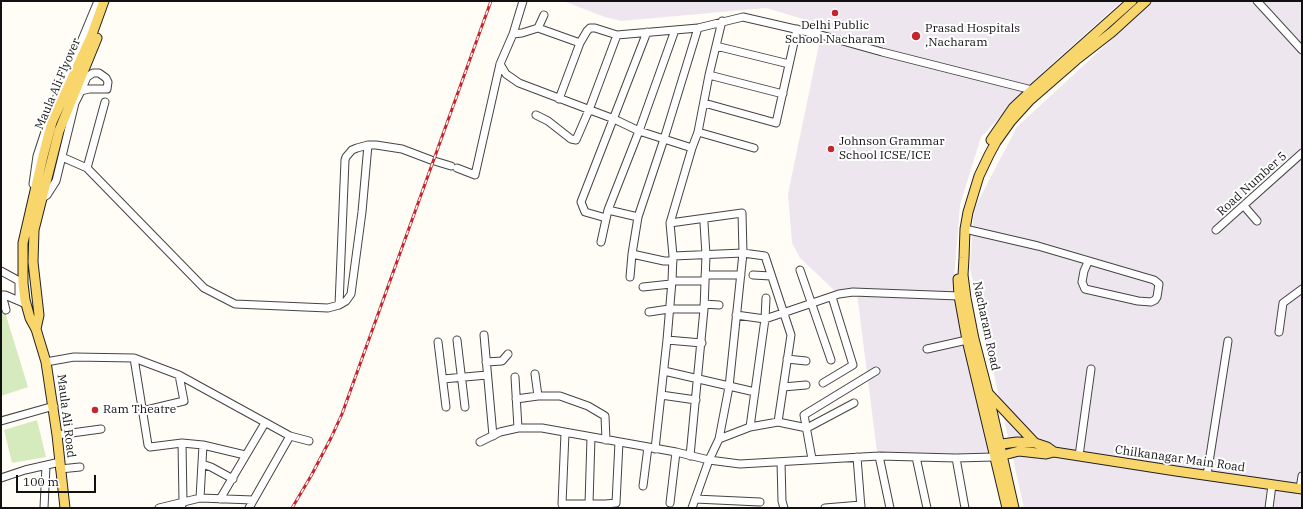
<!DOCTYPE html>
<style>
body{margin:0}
#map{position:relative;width:1303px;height:509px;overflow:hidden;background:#fffdf5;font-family:"IBM Plex Serif",serif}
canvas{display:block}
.frame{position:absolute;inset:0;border:2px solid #111;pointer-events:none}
.scale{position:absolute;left:16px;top:475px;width:80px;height:18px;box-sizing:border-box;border:2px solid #111;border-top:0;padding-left:5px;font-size:12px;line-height:14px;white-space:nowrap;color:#111;-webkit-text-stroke:3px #fff;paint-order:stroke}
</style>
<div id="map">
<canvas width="1303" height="509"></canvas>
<div class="frame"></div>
<div class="scale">100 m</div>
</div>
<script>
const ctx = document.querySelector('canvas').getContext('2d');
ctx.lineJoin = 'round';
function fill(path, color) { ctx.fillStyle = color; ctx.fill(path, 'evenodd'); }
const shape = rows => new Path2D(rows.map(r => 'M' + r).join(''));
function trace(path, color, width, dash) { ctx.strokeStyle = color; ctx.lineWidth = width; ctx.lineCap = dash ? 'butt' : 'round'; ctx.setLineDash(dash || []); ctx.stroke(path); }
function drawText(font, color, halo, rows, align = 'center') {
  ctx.font = font + ' "IBM Plex Serif",serif'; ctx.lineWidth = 4; ctx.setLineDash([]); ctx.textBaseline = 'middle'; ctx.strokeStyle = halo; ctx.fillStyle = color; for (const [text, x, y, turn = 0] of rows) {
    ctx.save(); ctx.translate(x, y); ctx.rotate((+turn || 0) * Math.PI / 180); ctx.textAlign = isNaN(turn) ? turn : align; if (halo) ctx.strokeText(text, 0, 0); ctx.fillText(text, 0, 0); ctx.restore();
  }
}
fill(shape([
 [563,1,1122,1,1043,72,981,137,960,205,954,280,989,456,877,452,857,294,837,293,800,258,792,243,788,194,823,25,766,8,621,21,605,17],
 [1153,1,1302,1,1302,508,1024,508,970,268,974,209,1017,127]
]), '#eee6ef');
fill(shape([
 [5,312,28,387,1,396,1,313],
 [37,420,46,457,12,463,4,430]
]), '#d5ebbd');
const minor = shape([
 [1257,1,1302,50],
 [538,28,544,15],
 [513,34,522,33,538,28,580,43],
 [716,46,789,64],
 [500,64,506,74,519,83,614,119,639,131,692,148],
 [709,75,783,94],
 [559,99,580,43,587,31,590,28,595,28,617,35,698,28,743,17,821,35,882,52,1032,90,1035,93],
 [704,103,776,123,797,29],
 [536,115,548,121,571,139,576,140,589,110,617,35],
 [698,132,754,148],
 [62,157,87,168,204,288,235,304,328,308,339,305,345,160,346,157,352,150,357,148,368,145,376,145,402,149,431,160,451,166],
 [87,168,105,102],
 [457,168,475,175,500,64,513,34,523,1],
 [33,184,37,156,55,101,81,42,98,1],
 [41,199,47,195,56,181,75,103,81,91,87,77,93,73,99,73,106,78,108,82,107,89,89,89,81,91],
 [1244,206,1257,221],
 [608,210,638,217],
 [606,218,585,212,581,202,647,32],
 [670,223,742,213,743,253,729,387,719,439,709,460,692,508],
 [965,229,1038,246,1154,280,1159,284,1157,297,1155,300,1151,302,1138,301,1085,289,1082,282,1084,271,1088,262],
 [1216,230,1302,153],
 [601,242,608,210,639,131,675,30],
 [632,254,664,261,673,261],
 [673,256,743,253,765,256,791,335,778,422],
 [800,270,831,360],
 [1,271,23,283],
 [705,275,741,275],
 [753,275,771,276],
 [630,277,632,254,638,217,664,139,698,28],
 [672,281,705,281],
 [643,287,671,284],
 [1,295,5,295,26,304],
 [2,295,6,310],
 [19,301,19,281],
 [704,304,719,305],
 [339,305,346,301,351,294,362,212,368,145],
 [649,312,669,309,704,309],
 [736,315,765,319,839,294,853,292,959,296],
 [1279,332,1283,303,1302,289],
 [484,335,493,436],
 [457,340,465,407],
 [667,340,702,343],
 [438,342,446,407],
 [927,349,967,340],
 [134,358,148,445,150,447,182,443,203,445,245,455],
 [787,359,806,361],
 [46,362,74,357,134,358,179,375,290,436,309,441],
 [486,362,502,361,508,354],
 [664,371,755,392],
 [535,374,538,396],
 [515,377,518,428],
 [443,379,487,375],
 [823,383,853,365,832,297],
 [783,387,806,385],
 [661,395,696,400],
 [516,399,538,396,560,396,588,406,605,416,606,440],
 [142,411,184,401,179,375],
 [1,421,54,406],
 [750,427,765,319,766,298],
 [565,433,562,504,606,504,616,503,619,442],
 [57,435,101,429],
 [719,439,750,427,778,422,807,428,854,403],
 [480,442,500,432,518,428,542,428,676,452,709,460,740,464,879,456,956,458,994,457],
 [655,449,667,340,672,281,673,256,670,223,692,148,698,132,709,75,722,21],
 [690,456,704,309,706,255,704,223],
 [879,456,890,508],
 [1079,456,1091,369],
 [857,457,861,508],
 [916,457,927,508],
 [956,458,965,508],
 [812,459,804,415,876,371],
 [781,462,782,501,784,508],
 [202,464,211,467,233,479],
 [60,469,80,467],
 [1207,475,1228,341],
 [1,478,25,470,60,462],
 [643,486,648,447],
 [1300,489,1302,476],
 [200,498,203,445],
 [220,499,265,423],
 [695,499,760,502],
 [670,503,676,452],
 [589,504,591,437],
 [44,508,46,466],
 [159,508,200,498,253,500],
 [181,508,183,502,182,443],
 [249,508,290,436],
 [825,508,861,505],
 [1269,508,1272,485]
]);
const major = shape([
 [991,140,1013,108,1032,90,1132,1],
 [958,279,959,296,967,340,1007,508],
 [36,329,39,315,33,262,34,230,59,131,97,38],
 [989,394,1035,443],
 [994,445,1017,442,1035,443,1047,447,1054,452],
 [996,457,1019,451,1046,454,1054,452,1176,471,1302,489],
 [65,508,57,435,46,362,36,329,30,318,25,300,23,283,23,243,43,156,52,122,91,37,104,1],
 [1014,508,988,393,974,339,966,298,963,275,964,258,965,229,968,212,979,176,989,155,996,142,1011,121,1030,100,1076,60,1112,32,1146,1]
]);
trace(minor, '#444', 9);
trace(major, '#222', 11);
trace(minor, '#fff', 7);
trace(major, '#f9d66b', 9);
const rail = shape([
 [292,508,311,476,331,438,342,414,491,1]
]);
trace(rail, '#c4262e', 3);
trace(rail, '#fff', 1.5, [4.5]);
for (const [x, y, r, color] of [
 [835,13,4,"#c4262e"],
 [916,36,5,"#c4262e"],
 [831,149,4,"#c4262e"],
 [95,410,4,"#c4262e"]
]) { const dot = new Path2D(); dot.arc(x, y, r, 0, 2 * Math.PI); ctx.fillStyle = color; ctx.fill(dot); trace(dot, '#fff', 1.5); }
drawText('12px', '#111', '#fff', [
 ["Delhi Public",835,26,"center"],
 ["School Nacharam",835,40,"center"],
 ["Prasad Hospitals",925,29],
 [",Nacharam",925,43],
 ["Johnson Grammar",839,142],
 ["School ICSE/ICE",839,156],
 ["Ram Theatre",103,410]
], 'left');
drawText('12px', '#111', '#fff', [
 ["Maula Ali Flyover",58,84,-67],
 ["Road Number 5",1252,184,-42],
 ["Nacharam Road",986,326,78],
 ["Maula Ali Road",66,416,83],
 ["Chilkanagar Main Road",1180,459,8]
]);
</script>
